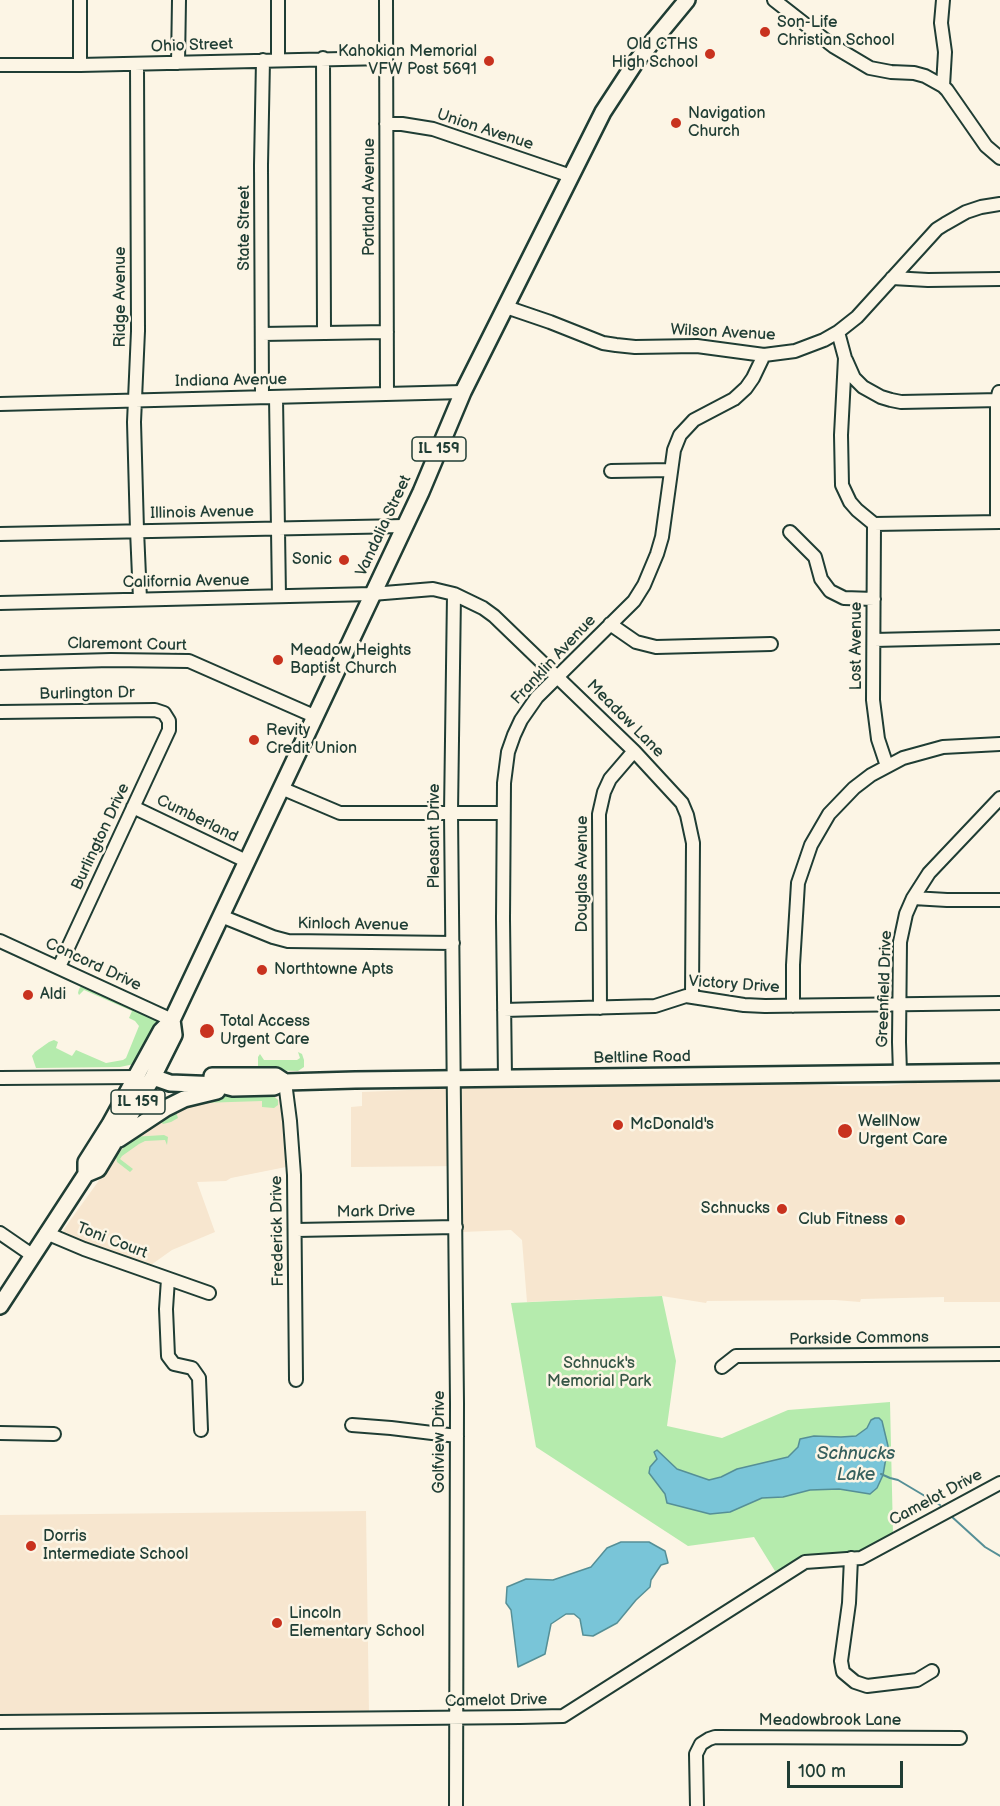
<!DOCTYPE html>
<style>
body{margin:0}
#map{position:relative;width:1000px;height:1806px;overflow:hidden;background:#fcf5e5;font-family:"Balsamiq Sans",sans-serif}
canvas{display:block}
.scale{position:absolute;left:787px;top:1761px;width:116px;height:27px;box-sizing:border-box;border:3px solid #1f3d34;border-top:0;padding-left:8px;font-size:18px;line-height:21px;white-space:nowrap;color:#1f3d34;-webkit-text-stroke:4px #fcf5e5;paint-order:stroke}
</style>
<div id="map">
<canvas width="1000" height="1806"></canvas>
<div class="scale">100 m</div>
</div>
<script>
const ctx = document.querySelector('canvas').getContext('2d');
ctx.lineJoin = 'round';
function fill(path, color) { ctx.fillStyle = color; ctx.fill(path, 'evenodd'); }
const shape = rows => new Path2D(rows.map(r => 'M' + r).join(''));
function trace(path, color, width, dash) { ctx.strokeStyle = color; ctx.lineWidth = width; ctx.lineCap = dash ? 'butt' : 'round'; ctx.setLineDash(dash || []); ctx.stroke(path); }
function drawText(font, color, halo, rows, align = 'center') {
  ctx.font = font + ' "Balsamiq Sans",sans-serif'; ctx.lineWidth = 5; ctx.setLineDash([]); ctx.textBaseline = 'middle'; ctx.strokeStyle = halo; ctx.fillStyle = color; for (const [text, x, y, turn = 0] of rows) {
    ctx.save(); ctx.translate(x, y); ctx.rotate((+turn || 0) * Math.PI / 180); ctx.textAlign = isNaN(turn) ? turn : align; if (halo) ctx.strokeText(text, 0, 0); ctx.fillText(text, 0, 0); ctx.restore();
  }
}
fill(shape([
 [1000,1082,1000,1302,944,1302,944,1297,861,1299,860,1302,835,1300,707,1301,706,1303,662,1296,527,1302,522,1240,511,1230,462,1232,461,1166,351,1167,351,1107,362,1106,362,1092,460,1088,802,1084,843,1086,886,1086,914,1083],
 [264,1092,273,1095,279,1100,285,1117,291,1166,231,1178,226,1181,197,1182,215,1232,172,1250,148,1267,95,1248,64,1235,63,1232,64,1229,123,1147,132,1138,179,1104,227,1093],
 [366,1511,369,1713,0,1718,0,1515]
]), '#f7e6cf');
fill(shape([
 [82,985,155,1017,158,1024,139,1063,120,1067,36,1068,32,1056,35,1052,49,1042,54,1040,58,1042,56,1048,72,1056,76,1050,106,1063,123,1060,126,1058,139,1026,135,1021,129,1018,132,1011,84,990,79,995,78,993,79,989],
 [298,1052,302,1054,304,1060,304,1067,298,1071,262,1070,258,1066,258,1057,260,1054,264,1060,297,1060,300,1058],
 [263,1092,272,1095,278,1100,278,1105,274,1108,262,1107,262,1101,201,1103,176,1112,178,1118,171,1122,163,1124,158,1119,196,1099,227,1093],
 [164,1135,168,1137,167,1145,165,1140,145,1141,139,1144,122,1156,120,1159,133,1169,130,1172,117,1162,116,1157,132,1137],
 [662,1296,676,1361,667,1426,722,1438,788,1410,890,1402,893,1534,860,1551,854,1553,826,1553,775,1571,754,1537,688,1546,536,1447,511,1303]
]), '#b5ebad');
const water = shape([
 [875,1418,879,1418,882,1421,888,1446,883,1475,877,1488,870,1494,839,1489,810,1490,783,1497,762,1498,730,1512,710,1514,667,1503,665,1494,649,1473,650,1467,657,1459,654,1452,657,1450,677,1469,709,1480,721,1477,737,1469,788,1457,798,1447,800,1439,814,1436,841,1437,856,1436,867,1428,871,1420,875,1418],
 [621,1542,649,1542,665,1551,668,1563,661,1565,651,1580,650,1587,636,1600,617,1623,593,1636,583,1635,580,1619,574,1614,566,1614,551,1624,545,1654,518,1667,511,1610,506,1603,507,1587,526,1579,553,1580,591,1567,607,1548,621,1542]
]);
fill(water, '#79c5d8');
trace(water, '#558f96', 1.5);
trace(shape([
 [881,1474,890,1478,898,1480,940,1505],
 [951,1516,985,1547,1000,1556]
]), '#558f96', 2);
const minor = shape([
 [80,0,80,65],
 [386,0,387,394],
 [774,0,833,46,870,68,891,72,914,73,925,76,943,86,947,90,986,146,1000,158],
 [323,58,324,333],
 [278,59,278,0],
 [178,63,179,0],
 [137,64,138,331,134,422,137,530,140,599],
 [0,65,80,65,386,58],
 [943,86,945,52,941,23,943,0],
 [386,124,402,124,433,129,571,176],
 [892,278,928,280,1000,279],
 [506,307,550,322,603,343,616,345,635,347,697,346,764,355,795,351,824,340,838,332,857,317,937,229,945,224,966,212,981,207,1000,204],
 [838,332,845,358,841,435,842,485,850,502,857,510,874,524],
 [262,334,387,332],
 [846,360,854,378,863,387,881,397,891,400,901,402,1000,400],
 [262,397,261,165,263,60],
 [276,397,279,596],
 [0,404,463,392],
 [611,471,671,470],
 [997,522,997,400,999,392],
 [874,524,873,700,878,739,887,766],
 [874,524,1000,522],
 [790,532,815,557,821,579,830,591,844,598,874,599],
 [0,534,404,526],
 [454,594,451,813,457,1403,456,1806],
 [0,603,372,594,433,589,454,594,483,608,494,616,634,751,682,803,687,815,693,843,692,996],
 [610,624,636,642,656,647,771,644],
 [874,640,1000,637],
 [0,663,111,660,189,661,314,716],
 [0,712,155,710,164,713,169,721,169,730,59,967],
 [281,788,340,813,503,813],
 [133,807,246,861],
 [913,898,947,900,1000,900],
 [221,916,273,937,288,941,453,943],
 [0,941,172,1020],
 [793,1006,793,965,798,883,811,845,829,814,854,788,871,775,903,758,943,747,1000,744],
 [600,1008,599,814,604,792,610,779,634,751],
 [504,1010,655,1006,686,996,744,1005,765,1006,1000,1003],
 [900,1073,899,1042,900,942,906,914,913,898,929,873,1000,798],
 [0,1078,136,1077],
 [505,1078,503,919,504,783,508,752,514,735,521,720,537,697,634,601,644,585,657,554,662,537,674,450,680,435,694,420,734,399,746,388,753,378,764,355],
 [285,1082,290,1121,294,1175,296,1380],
 [296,1230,456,1227],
 [0,1233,32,1255],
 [46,1233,84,1249,209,1293],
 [168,1279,166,1309,168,1356,174,1364,192,1368,199,1378,201,1430],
 [722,1367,736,1356,1000,1354],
 [352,1425,391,1428,457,1436],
 [0,1433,54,1434],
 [851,1558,849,1603,841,1661,843,1672,855,1682,867,1686,917,1680,932,1671],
 [0,1722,520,1717,563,1716,805,1562,861,1558,1000,1483],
 [697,1806,696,1754,701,1744,709,1739,715,1737,960,1738]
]);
const major = shape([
 [212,1076,276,1076,285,1082],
 [153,1077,170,1083,221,1085,233,1088,274,1087,285,1082,355,1080,1000,1072],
 [119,1139,166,1108,184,1099,217,1091],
 [86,1174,98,1169,153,1077,174,1035,172,1020],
 [0,1306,86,1174,86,1162,110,1124,161,1031,172,1020,421,492,463,392,603,112,635,63,687,0]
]);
trace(minor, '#1f3d34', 16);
trace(major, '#1f3d34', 20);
trace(minor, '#fcf5e5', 12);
trace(major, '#fcf5e5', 15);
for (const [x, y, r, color] of [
 [765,32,6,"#c8321e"],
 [710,54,6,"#c8321e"],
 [489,61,6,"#c8321e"],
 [676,123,6,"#c8321e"],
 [344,560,6,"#c8321e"],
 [278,660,6,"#c8321e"],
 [254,740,6,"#c8321e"],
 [262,970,6,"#c8321e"],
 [28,995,6,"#c8321e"],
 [207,1031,8,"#c8321e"],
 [618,1125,6,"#c8321e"],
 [845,1131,8,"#c8321e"],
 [782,1209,6,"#c8321e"],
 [900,1220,6,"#c8321e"],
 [31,1546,6,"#c8321e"],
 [277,1623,6,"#c8321e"]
]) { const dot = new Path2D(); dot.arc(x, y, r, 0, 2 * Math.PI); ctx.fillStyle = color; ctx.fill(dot); trace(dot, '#fcf5e5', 2); }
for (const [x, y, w] of [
 [439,449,54],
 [138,1102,54]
]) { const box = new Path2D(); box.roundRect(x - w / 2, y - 12, w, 24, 4.5); ctx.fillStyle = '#fcf5e5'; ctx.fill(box); trace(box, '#1f3d34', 1.5); }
drawText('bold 15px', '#1f3d34', null, [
 ["IL 159",439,449],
 ["IL 159",138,1102]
]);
drawText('16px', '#1f3d34', '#fcf5e5', [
 ["Son-Life",777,23],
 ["Christian School",777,41],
 ["Old CTHS",698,45,"right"],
 ["High School",698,63,"right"],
 ["Kahokian Memorial",477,52,"right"],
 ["VFW Post 5691",477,70,"right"],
 ["Navigation",688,114],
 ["Church",688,132],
 ["Sonic",332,560,"right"],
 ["Meadow Heights",290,651],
 ["Baptist Church",290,669],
 ["Revity",266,731],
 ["Credit Union",266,749],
 ["Northtowne Apts",274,970],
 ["Aldi",40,995],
 ["Total Access",220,1022],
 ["Urgent Care",220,1040],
 ["WellNow",858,1122],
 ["Urgent Care",858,1140],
 ["McDonald's",630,1125],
 ["Schnucks",770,1209,"right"],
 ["Club Fitness",888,1220,"right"],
 ["Dorris",43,1537],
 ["Intermediate School",43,1555],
 ["Lincoln",289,1614],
 ["Elementary School",289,1632]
], 'left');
drawText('16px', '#1f3d34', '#fcf5e5', [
 ["Ohio Street",192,46,-2],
 ["Union Avenue",485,130,18],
 ["Portland Avenue",370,197,-90],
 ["State Street",245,228,-90],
 ["Ridge Avenue",121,297,-90],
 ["Wilson Avenue",723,333,3],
 ["Indiana Avenue",231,381,-1],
 ["Illinois Avenue",202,513,-1],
 ["Vandalia Street",384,526,-65],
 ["California Avenue",186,582,-1],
 ["Claremont Court",127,645,1],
 ["Lost Avenue",857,646,-90],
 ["Franklin Avenue",554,660,-47],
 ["Burlington Dr",87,694,-1],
 ["Meadow Lane",625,719,45],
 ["Cumberland",197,819,26],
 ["Pleasant Drive",435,836,-90],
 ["Burlington Drive",101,837,-65],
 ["Douglas Avenue",583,874,-90],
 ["Kinloch Avenue",353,925,1],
 ["Concord Drive",93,965,25],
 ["Victory Drive",734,985,4],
 ["Greenfield Drive",885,989,-88],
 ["Beltline Road",642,1058,-1],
 ["Mark Drive",376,1212,-1],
 ["Frederick Drive",278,1231,-91],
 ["Toni Court",112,1241,21],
 ["Parkside Commons",859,1339,-1],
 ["Golfview Drive",440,1442,-90],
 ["Camelot Drive",936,1498,-28],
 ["Camelot Drive",496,1701,-1],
 ["Meadowbrook Lane",830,1721]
]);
drawText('16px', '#365746', '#fcf5e5', [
 ["Schnuck's",599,1364],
 ["Memorial Park",599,1382]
]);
drawText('italic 18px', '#365f5d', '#fcf5e5', [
 ["Schnucks",856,1454],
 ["Lake",856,1475]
]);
</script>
